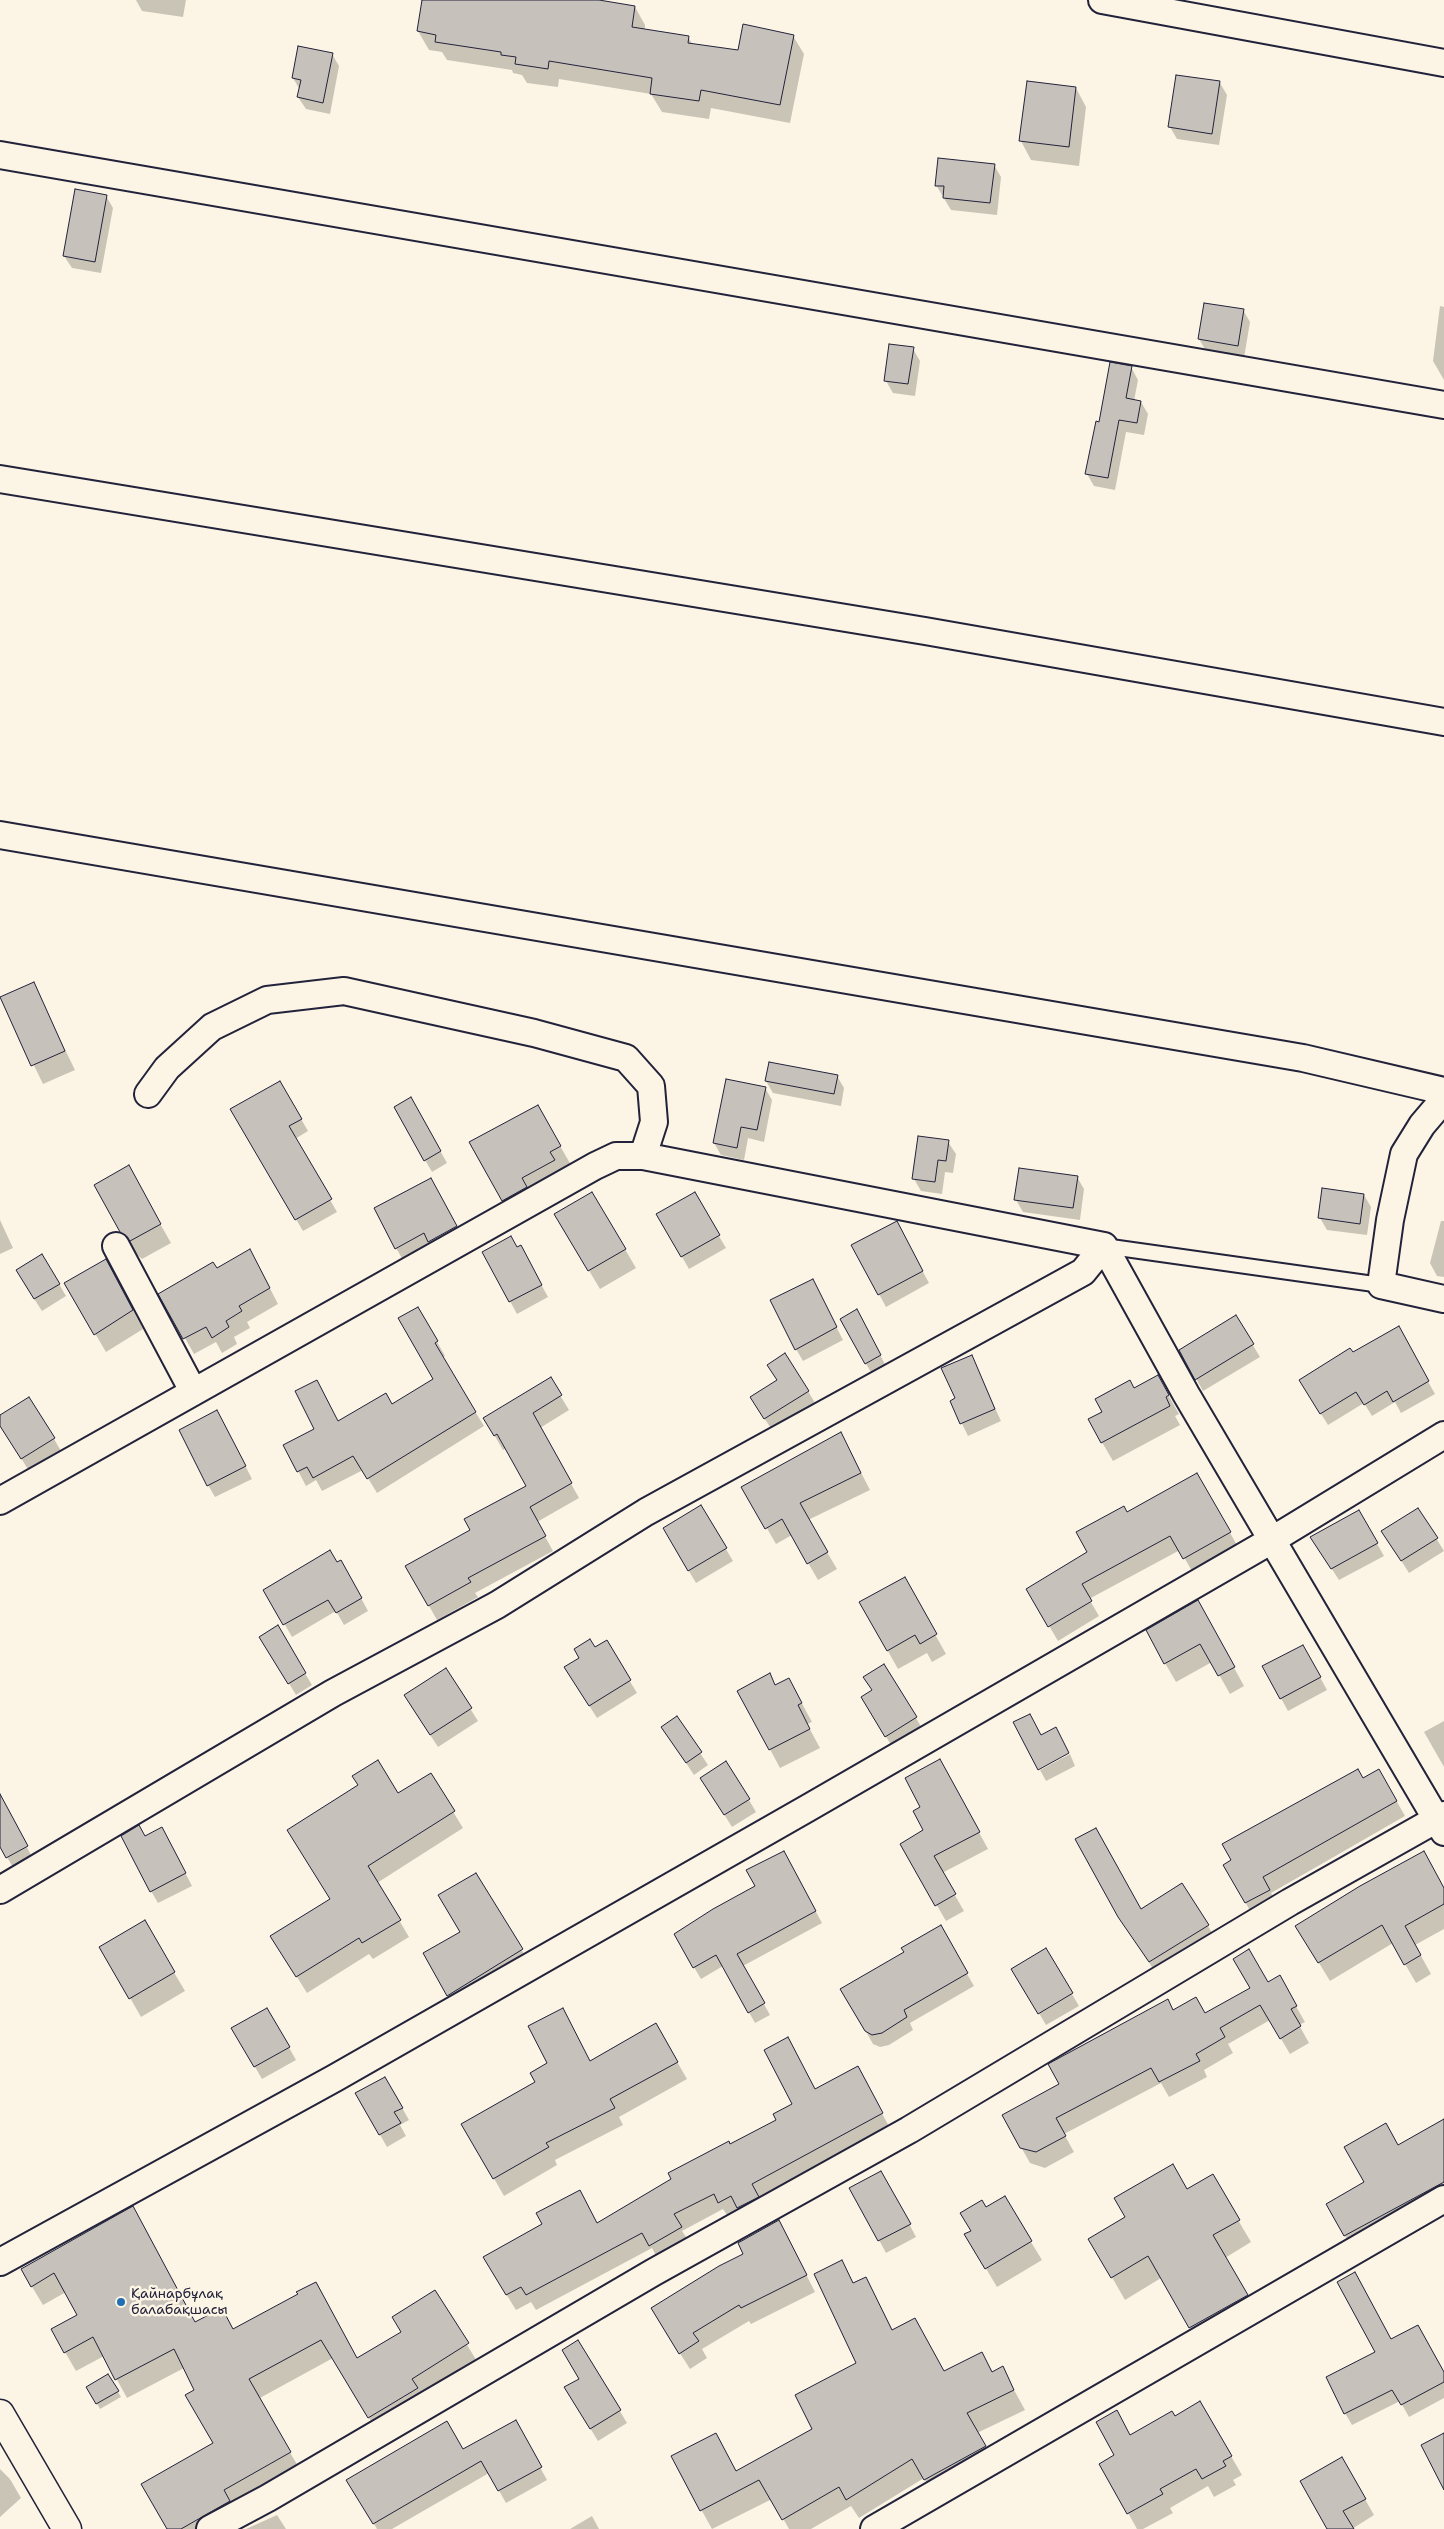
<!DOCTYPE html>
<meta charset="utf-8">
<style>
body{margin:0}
canvas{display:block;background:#fcf5e5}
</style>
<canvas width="1444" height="2529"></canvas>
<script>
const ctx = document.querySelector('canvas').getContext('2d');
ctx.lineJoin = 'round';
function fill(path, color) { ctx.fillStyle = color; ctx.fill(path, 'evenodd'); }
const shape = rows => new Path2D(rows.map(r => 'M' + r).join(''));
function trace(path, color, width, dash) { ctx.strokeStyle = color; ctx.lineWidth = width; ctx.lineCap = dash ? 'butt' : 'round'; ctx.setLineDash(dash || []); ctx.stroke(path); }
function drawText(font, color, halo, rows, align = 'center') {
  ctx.font = font + ' "Shantell Sans",sans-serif'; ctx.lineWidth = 5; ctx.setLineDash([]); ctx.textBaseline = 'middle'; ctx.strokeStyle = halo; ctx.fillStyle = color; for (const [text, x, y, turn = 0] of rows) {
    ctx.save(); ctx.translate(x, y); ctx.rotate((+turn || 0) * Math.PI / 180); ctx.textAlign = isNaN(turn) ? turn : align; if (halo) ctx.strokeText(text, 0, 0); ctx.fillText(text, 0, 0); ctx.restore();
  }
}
fill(shape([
 [136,0,186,0,183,17,142,11],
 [423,0,591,0,635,7,645,25,645,30,688,37,693,45,739,51,793,36,804,54,790,123,711,108,709,119,662,112,651,94,559,79,558,87,527,83,522,75,513,73,512,70,447,60,442,52,429,50,418,31],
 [299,48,332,54,339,66,330,114,306,109,298,97,300,90,293,78],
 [1220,83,1227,95,1219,145,1177,139,1170,127],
 [1076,88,1086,107,1079,166,1031,160,1021,141],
 [994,165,1001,177,997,215,951,210,936,185],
 [106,196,113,208,101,273,72,268,64,256],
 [1205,304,1243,310,1250,322,1244,358,1206,351,1199,339],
 [1440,306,1444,307,1444,380,1433,361],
 [913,349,920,361,915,396,893,393,886,381],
 [1131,367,1138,380,1134,401,1141,402,1148,414,1144,435,1126,432,1115,490,1094,486,1087,474,1100,423],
 [33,984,75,1070,43,1084,1,998],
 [837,1076,844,1088,841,1106,773,1093,766,1081],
 [727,1080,765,1088,772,1100,764,1142,748,1138,744,1160,721,1155,714,1143],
 [280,1082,308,1131,295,1139,337,1212,303,1231,231,1110],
 [411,1099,447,1163,432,1172,395,1108],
 [548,1125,571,1165,513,1219,471,1143],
 [948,1142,956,1154,953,1173,945,1172,942,1194,921,1191,914,1179],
 [128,1167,171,1243,142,1259,133,1251,96,1185],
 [1077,1177,1084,1189,1080,1220,1023,1212,1016,1200],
 [437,1191,463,1239,403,1260,396,1248],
 [592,1193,636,1268,600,1289,556,1215],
 [694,1194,726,1248,689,1269,658,1215],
 [1364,1195,1371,1207,1367,1235,1327,1230,1320,1218],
 [0,1220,13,1248,0,1254],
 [1441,1221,1444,1221,1444,1277,1437,1276,1430,1263],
 [903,1235,929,1283,886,1307,879,1294],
 [516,1248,527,1259,548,1297,517,1314,483,1252],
 [259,1267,278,1304,247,1322,250,1328,234,1337,237,1344,222,1353,216,1342,194,1354,160,1294],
 [116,1279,143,1329,106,1352,66,1284],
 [24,1283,59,1284,66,1296,42,1311],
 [819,1293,843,1340,803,1361,796,1349],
 [418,1308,445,1356,442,1358,484,1426,377,1493,363,1470,322,1491,316,1480,306,1486,285,1446,338,1422,392,1405,434,1379],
 [1236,1317,1260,1357,1203,1391,1181,1351],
 [841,1319,863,1323,887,1368,873,1376],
 [1398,1328,1435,1394,1401,1413,1395,1402,1372,1416,1364,1403,1328,1425,1308,1393,1352,1353],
 [971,1356,1001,1421,968,1436,951,1401,957,1399],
 [1158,1377,1179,1414,1175,1416,1180,1425,1113,1461,1089,1420,1134,1389],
 [550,1379,569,1410,540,1428,579,1498,537,1522,553,1551,475,1593,478,1597,437,1620,407,1567,472,1531,528,1486,506,1448,503,1450,485,1419],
 [778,1381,808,1391,815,1403,772,1430,759,1410],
 [0,1417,54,1439,61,1451,29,1471,0,1424],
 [224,1424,252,1479,215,1497,208,1485],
 [850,1451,870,1490,808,1520,837,1569,818,1580,792,1535,776,1544,743,1487],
 [1197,1474,1238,1547,1193,1573,1180,1550,1089,1599,1099,1616,1058,1641,1028,1590,1089,1553,1127,1514],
 [701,1507,733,1561,696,1583,664,1529],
 [1418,1509,1444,1551,1409,1573,1390,1543],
 [1359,1512,1384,1556,1339,1580,1319,1549],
 [341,1561,368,1611,344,1625,336,1611,292,1637,265,1590],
 [904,1579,946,1654,932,1662,927,1653,898,1669,861,1603],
 [1208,1620,1244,1686,1230,1694,1212,1662,1176,1682,1165,1663],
 [277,1627,312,1685,296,1695,261,1637],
 [606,1642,637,1693,597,1718,573,1680,594,1649],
 [1303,1646,1327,1690,1288,1711,1264,1667],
 [445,1669,478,1721,438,1747,412,1707],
 [775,1686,799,1698,812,1722,807,1724,820,1748,780,1768,739,1691],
 [869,1709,916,1718,923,1730,893,1748],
 [677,1718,708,1765,694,1775,670,1739],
 [1444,1721,1444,1767,1424,1732],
 [1070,1754,1075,1766,1046,1781,1040,1770],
 [1379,1770,1405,1816,1271,1893,1278,1905,1254,1918,1225,1865],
 [430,1774,463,1828,377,1883,409,1937,373,1959,369,1954,307,1993,282,1953,331,1899,398,1794],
 [949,1777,988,1849,942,1873,964,1911,946,1921,901,1844,925,1831],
 [709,1790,749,1800,756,1812,732,1827],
 [0,1796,33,1859,14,1869,0,1845],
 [145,1838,169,1841,192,1886,158,1903,151,1891],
 [790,1864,822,1923,743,1966,770,2015,755,2023,723,1966,701,1979,675,1935,757,1887],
 [476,1875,529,1962,455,2007,425,1954,462,1932],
 [1444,1890,1444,1929,1415,1945,1431,1974,1416,1983,1393,1943,1330,1981,1308,1945],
 [1141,1910,1208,1926,1217,1942,1159,1978,1119,1916],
 [144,1922,185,1991,141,2017,101,1947],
 [940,1927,974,1986,910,2023,913,2030,889,2045,880,2047,873,2044,842,1989,905,1952],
 [1046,1950,1079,2006,1046,2025,1013,1969],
 [1279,1977,1305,2022,1299,2025,1309,2043,1290,2054,1270,2020,1228,2044,1233,2053,1204,2070,1207,2077,1169,2097,1161,2083,1064,2134,1074,2152,1045,2168,1030,2163,1021,2147,1061,2085,1173,2011,1205,2015],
 [267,2009,296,2060,262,2079,233,2029],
 [656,2025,687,2079,619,2117,623,2125,555,2160,557,2165,504,2196,463,2124,537,2083,590,2062],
 [385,2078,409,2120,400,2125,406,2136,387,2147,357,2094],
 [866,2084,891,2130,729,2218,723,2209,682,2231,690,2243,659,2261,652,2248,536,2310,531,2302,516,2310,493,2273,597,2225,730,2145,778,2120,815,2090],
 [1444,2121,1444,2195,1354,2251,1327,2205,1365,2182,1398,2147],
 [1212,2176,1251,2242,1225,2258,1259,2317,1203,2349,1161,2278,1125,2300,1090,2239],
 [888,2184,916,2237,886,2253,851,2188],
 [1004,2198,1042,2260,997,2287,966,2235,972,2231,985,2209],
 [133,2208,195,2323,233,2330,299,2295,357,2359,402,2333,435,2292,478,2363,380,2436,333,2358,258,2399,301,2471,224,2529,168,2529,215,2444,195,2390,184,2368,127,2398,104,2356,76,2371,65,2352,79,2316,66,2292,43,2305,22,2270],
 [779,2221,815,2292,751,2324,749,2321,702,2349,707,2358,690,2369,662,2325,745,2254],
 [842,2262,854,2284,866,2278,893,2331,944,2373,982,2354,993,2373,1002,2368,1025,2410,977,2433,996,2466,936,2499,924,2478,859,2518,851,2506,811,2529,789,2529,772,2499,712,2529,672,2457,736,2473,814,2429,858,2363],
 [578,2341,627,2423,598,2441,573,2400,581,2379],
 [1391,2341,1444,2374,1444,2398,1409,2417,1400,2401,1352,2425,1345,2413],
 [108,2375,121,2397,100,2409,88,2387],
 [1200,2403,1242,2475,1233,2480,1236,2485,1214,2497,1208,2486,1170,2508,1173,2513,1143,2529,1137,2529,1101,2464,1116,2456,1130,2437,1175,2418],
 [515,2422,547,2480,506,2503,489,2473,392,2529,377,2529,348,2480,463,2451],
 [1342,2459,1374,2515,1352,2529,1329,2529],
 [0,2469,10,2479,21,2498,0,2517],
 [277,2515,286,2529,246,2529],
 [592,2516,599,2529,570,2529]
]), '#0003');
const building = shape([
 [422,0,599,0,635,6,632,27,689,36,688,43,738,50,743,24,794,35,780,105,701,90,699,101,650,94,652,78,549,61,548,69,515,64,516,57,501,55,501,52,435,42,436,35,417,31,422,0],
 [298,46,333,53,323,103,297,97,301,80,292,78,298,46],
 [1176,75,1220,81,1212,134,1168,127,1176,75],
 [1027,81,1076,87,1069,147,1019,141,1027,81],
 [938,158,995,164,990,203,943,198,944,186,935,186,938,158],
 [75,189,107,195,95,262,63,256,75,189],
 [1204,303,1244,309,1238,346,1198,339,1204,303],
 [889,344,914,347,908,384,884,381,889,344],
 [1110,362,1132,366,1126,398,1141,401,1137,423,1119,420,1108,478,1085,474,1096,421,1099,422,1110,362],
 [34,982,65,1051,31,1066,0,997,34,982],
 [769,1062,838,1075,834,1094,765,1081,769,1062],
 [726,1079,766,1087,757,1130,741,1127,737,1148,713,1143,726,1079],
 [280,1081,302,1119,289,1126,332,1199,295,1220,230,1109,280,1081],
 [411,1097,441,1151,424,1161,394,1107,411,1097],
 [538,1105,561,1146,550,1152,555,1160,522,1178,527,1187,502,1201,469,1142,538,1105],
 [918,1136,949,1140,946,1161,938,1160,935,1182,912,1179,918,1136],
 [129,1165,161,1224,130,1241,120,1232,94,1185,129,1165],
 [1019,1168,1078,1176,1073,1208,1014,1200,1019,1168],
 [431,1178,457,1226,428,1242,424,1233,395,1249,374,1208,431,1178],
 [1322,1188,1364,1194,1360,1224,1318,1218,1322,1188],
 [592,1192,626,1249,588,1271,554,1214,592,1192],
 [695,1192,720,1235,681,1257,656,1214,695,1192],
 [897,1221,923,1271,878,1295,851,1245,897,1221],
 [511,1236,517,1247,521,1245,542,1285,509,1302,482,1252,511,1236],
 [250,1249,270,1288,239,1306,242,1311,226,1321,229,1327,212,1338,206,1327,183,1339,158,1294,213,1262,217,1268,250,1249],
 [42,1254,60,1284,34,1299,16,1270,42,1254],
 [106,1259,133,1310,94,1335,64,1283,106,1259],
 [813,1279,837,1327,795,1350,770,1300,813,1279],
 [418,1307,438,1341,435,1343,476,1412,367,1479,353,1456,313,1478,307,1467,297,1472,283,1445,314,1429,295,1391,317,1380,338,1421,386,1393,392,1404,433,1379,398,1318,418,1307],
 [857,1309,881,1355,865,1364,840,1319,857,1309],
 [1236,1315,1254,1344,1195,1380,1179,1350,1236,1315],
 [1399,1326,1429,1381,1393,1402,1387,1391,1364,1405,1356,1392,1320,1414,1299,1380,1350,1348,1353,1352,1399,1326],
 [785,1353,809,1391,764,1419,750,1397,777,1380,767,1365,785,1353],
 [972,1355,995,1409,960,1424,950,1401,955,1398,941,1368,972,1355],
 [1158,1375,1169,1395,1166,1397,1170,1406,1101,1443,1088,1419,1102,1412,1095,1399,1130,1380,1134,1388,1158,1375],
 [551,1377,562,1395,533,1413,572,1483,530,1507,546,1536,468,1578,471,1582,428,1606,405,1566,470,1530,464,1519,526,1486,497,1434,494,1436,483,1418,551,1377],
 [29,1397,55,1438,21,1459,0,1426,0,1415,29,1397],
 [217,1410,246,1466,207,1486,179,1430,217,1410],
 [841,1432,861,1473,800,1503,828,1552,807,1564,782,1519,765,1529,741,1487,841,1432],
 [1197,1473,1231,1532,1183,1559,1170,1536,1082,1584,1092,1601,1048,1627,1026,1589,1087,1552,1076,1532,1124,1506,1127,1512,1197,1473],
 [701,1505,727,1548,688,1571,663,1528,701,1505],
 [1418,1508,1438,1538,1401,1561,1381,1531,1418,1508],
 [1359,1510,1378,1543,1331,1569,1310,1537,1359,1510],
 [330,1550,337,1562,341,1560,362,1598,336,1613,328,1600,283,1625,263,1590,330,1550],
 [905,1577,937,1634,920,1644,915,1635,887,1651,859,1602,905,1577],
 [1198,1600,1235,1667,1218,1676,1200,1644,1164,1664,1146,1630,1198,1600],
 [278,1625,306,1673,288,1684,259,1637,278,1625],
 [590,1639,595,1647,607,1640,631,1680,589,1706,564,1667,579,1658,574,1649,590,1639],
 [1303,1645,1321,1677,1280,1699,1262,1666,1303,1645],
 [884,1664,917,1717,885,1737,861,1697,872,1690,863,1677,884,1664],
 [446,1668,472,1708,430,1735,404,1695,446,1668],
 [770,1673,775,1685,789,1678,802,1703,798,1705,810,1729,769,1750,737,1691,770,1673],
 [1030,1714,1041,1735,1056,1727,1069,1753,1038,1770,1013,1722,1030,1714],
 [677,1716,702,1752,686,1763,661,1727,677,1716],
 [940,1759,980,1832,934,1856,956,1894,935,1906,900,1844,923,1830,913,1811,920,1807,905,1778,940,1759],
 [378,1760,398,1793,431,1773,455,1811,368,1866,401,1920,362,1943,359,1938,296,1977,270,1936,330,1899,287,1830,358,1785,352,1776,378,1760],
 [726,1761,750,1799,724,1815,700,1778,726,1761],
 [1358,1769,1363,1778,1379,1769,1397,1801,1263,1877,1270,1890,1245,1903,1223,1865,1231,1860,1222,1844,1358,1769],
 [0,1794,28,1846,6,1858,0,1847,0,1794],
 [139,1825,145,1836,162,1827,186,1873,150,1892,121,1836,139,1825],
 [1096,1828,1141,1909,1182,1883,1209,1925,1149,1962,1118,1917,1075,1839,1096,1828],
 [784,1851,816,1911,737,1954,765,2003,748,2013,716,1955,693,1968,674,1934,713,1909,755,1886,746,1870,784,1851],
 [1424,1851,1444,1888,1444,1904,1405,1926,1421,1955,1404,1965,1382,1925,1318,1963,1295,1926,1360,1886,1424,1851],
 [476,1873,523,1949,447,1996,423,1953,460,1932,438,1895,476,1873],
 [145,1920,175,1972,129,1999,99,1947,145,1920],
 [941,1925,968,1973,904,2010,907,2017,882,2033,872,2035,865,2031,840,1989,904,1952,901,1948,941,1925],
 [1046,1948,1073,1993,1038,2014,1011,1969,1046,1948],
 [1249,1949,1268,1982,1280,1975,1297,2006,1291,2009,1301,2026,1280,2039,1260,2005,1220,2028,1225,2037,1196,2054,1200,2061,1159,2082,1151,2068,1056,2118,1066,2136,1036,2152,1020,2148,1002,2115,1059,2084,1048,2064,1168,1999,1173,2010,1196,1997,1205,2013,1250,1988,1233,1959,1249,1949],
 [267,2008,290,2047,254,2067,231,2028,267,2008],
 [563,2008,590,2061,656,2023,678,2062,610,2099,615,2108,546,2143,549,2147,493,2179,461,2124,535,2082,530,2073,547,2063,528,2026,563,2008],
 [788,2037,815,2089,858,2066,883,2113,752,2184,759,2197,737,2208,731,2196,718,2203,714,2194,674,2214,682,2227,649,2246,642,2233,526,2295,521,2287,506,2295,483,2257,542,2224,536,2213,580,2190,597,2223,671,2179,668,2173,729,2141,730,2144,776,2120,773,2114,792,2104,764,2050,788,2037],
 [385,2077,403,2108,394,2112,401,2123,379,2135,355,2093,385,2077],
 [1444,2119,1444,2182,1344,2236,1326,2204,1364,2182,1344,2147,1386,2123,1398,2145,1444,2119],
 [1173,2164,1187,2189,1213,2174,1240,2220,1213,2235,1248,2295,1189,2328,1148,2256,1111,2278,1088,2239,1125,2217,1114,2198,1173,2164],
 [881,2171,911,2224,878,2241,849,2188,881,2171],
 [1005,2196,1032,2241,985,2269,964,2234,971,2231,960,2213,982,2200,986,2207,1005,2196],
 [133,2206,195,2322,222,2308,233,2329,298,2294,296,2292,316,2282,357,2358,401,2332,392,2317,435,2290,469,2343,412,2379,418,2388,368,2418,321,2340,249,2379,291,2452,224,2490,230,2501,181,2529,167,2529,141,2484,213,2443,185,2395,194,2390,174,2349,115,2380,93,2337,64,2353,51,2329,77,2315,54,2273,31,2287,21,2269,133,2206],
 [779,2220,807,2275,741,2308,739,2305,693,2333,699,2341,679,2354,651,2308,719,2266,743,2254,738,2243,779,2220],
 [842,2260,853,2283,866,2277,892,2330,915,2318,944,2371,982,2352,992,2372,1003,2366,1014,2390,967,2413,986,2446,924,2480,912,2459,846,2500,839,2487,782,2520,759,2480,700,2511,671,2456,716,2433,736,2471,812,2429,795,2395,856,2363,814,2274,842,2260],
 [1355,2272,1391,2339,1418,2325,1444,2372,1444,2382,1401,2405,1392,2390,1344,2414,1326,2377,1375,2352,1337,2282,1355,2272],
 [578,2340,621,2410,590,2429,564,2387,579,2379,562,2350,578,2340],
 [108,2374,119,2391,96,2404,86,2387,108,2374],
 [1200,2401,1232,2456,1223,2461,1226,2466,1202,2479,1196,2469,1160,2489,1163,2494,1127,2514,1099,2464,1114,2455,1096,2422,1117,2410,1130,2435,1172,2411,1175,2416,1200,2401],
 [516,2420,542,2467,498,2491,481,2461,373,2524,346,2480,447,2421,463,2449,516,2420],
 [1444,2433,1444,2490,1421,2445,1444,2433],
 [1342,2457,1366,2499,1343,2511,1354,2529,1327,2529,1300,2481,1342,2457]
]);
fill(building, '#c6c1bb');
trace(building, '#22223b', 1);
const lane = shape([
 [1104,1246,1381,1285]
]);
const street = shape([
 [1102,0,1444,63],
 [0,155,1444,405],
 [0,479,925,631,1444,722],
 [0,835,1303,1058,1444,1091],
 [148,1094,167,1068,212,1027,267,1000,344,991,534,1033,626,1058,651,1086,654,1122,643,1156],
 [1444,1103,1439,1105,1422,1125,1404,1154,1390,1220,1381,1285,1444,1299],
 [116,1246,193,1391],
 [1104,1246,1186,1394,1444,1832],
 [0,1501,595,1166,616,1156,643,1156,1104,1246],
 [0,1890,333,1693,497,1605,646,1512,1083,1272,1104,1246],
 [0,2262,335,2078,808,1808,1272,1540,1444,1435],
 [210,2529,268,2498,654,2272,909,2130,1290,1902,1444,1815],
 [874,2529,1444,2199]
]);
const secondary = shape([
 [0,2414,67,2529]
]);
trace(lane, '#22223b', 18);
trace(street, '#22223b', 30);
trace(secondary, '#22223b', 31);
trace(lane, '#fcf5e5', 14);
trace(street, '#fcf5e5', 26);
trace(secondary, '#fcf5e5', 28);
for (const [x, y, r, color] of [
 [121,2302,5,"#1f6fb2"]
]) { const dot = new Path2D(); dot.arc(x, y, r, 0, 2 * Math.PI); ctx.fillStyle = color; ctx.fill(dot); trace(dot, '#fcf5e5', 2); }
drawText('14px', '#22223b', '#fcf5e5', [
 ["Қайнарбұлақ",131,2294],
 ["балабақшасы",131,2310]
], 'left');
</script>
